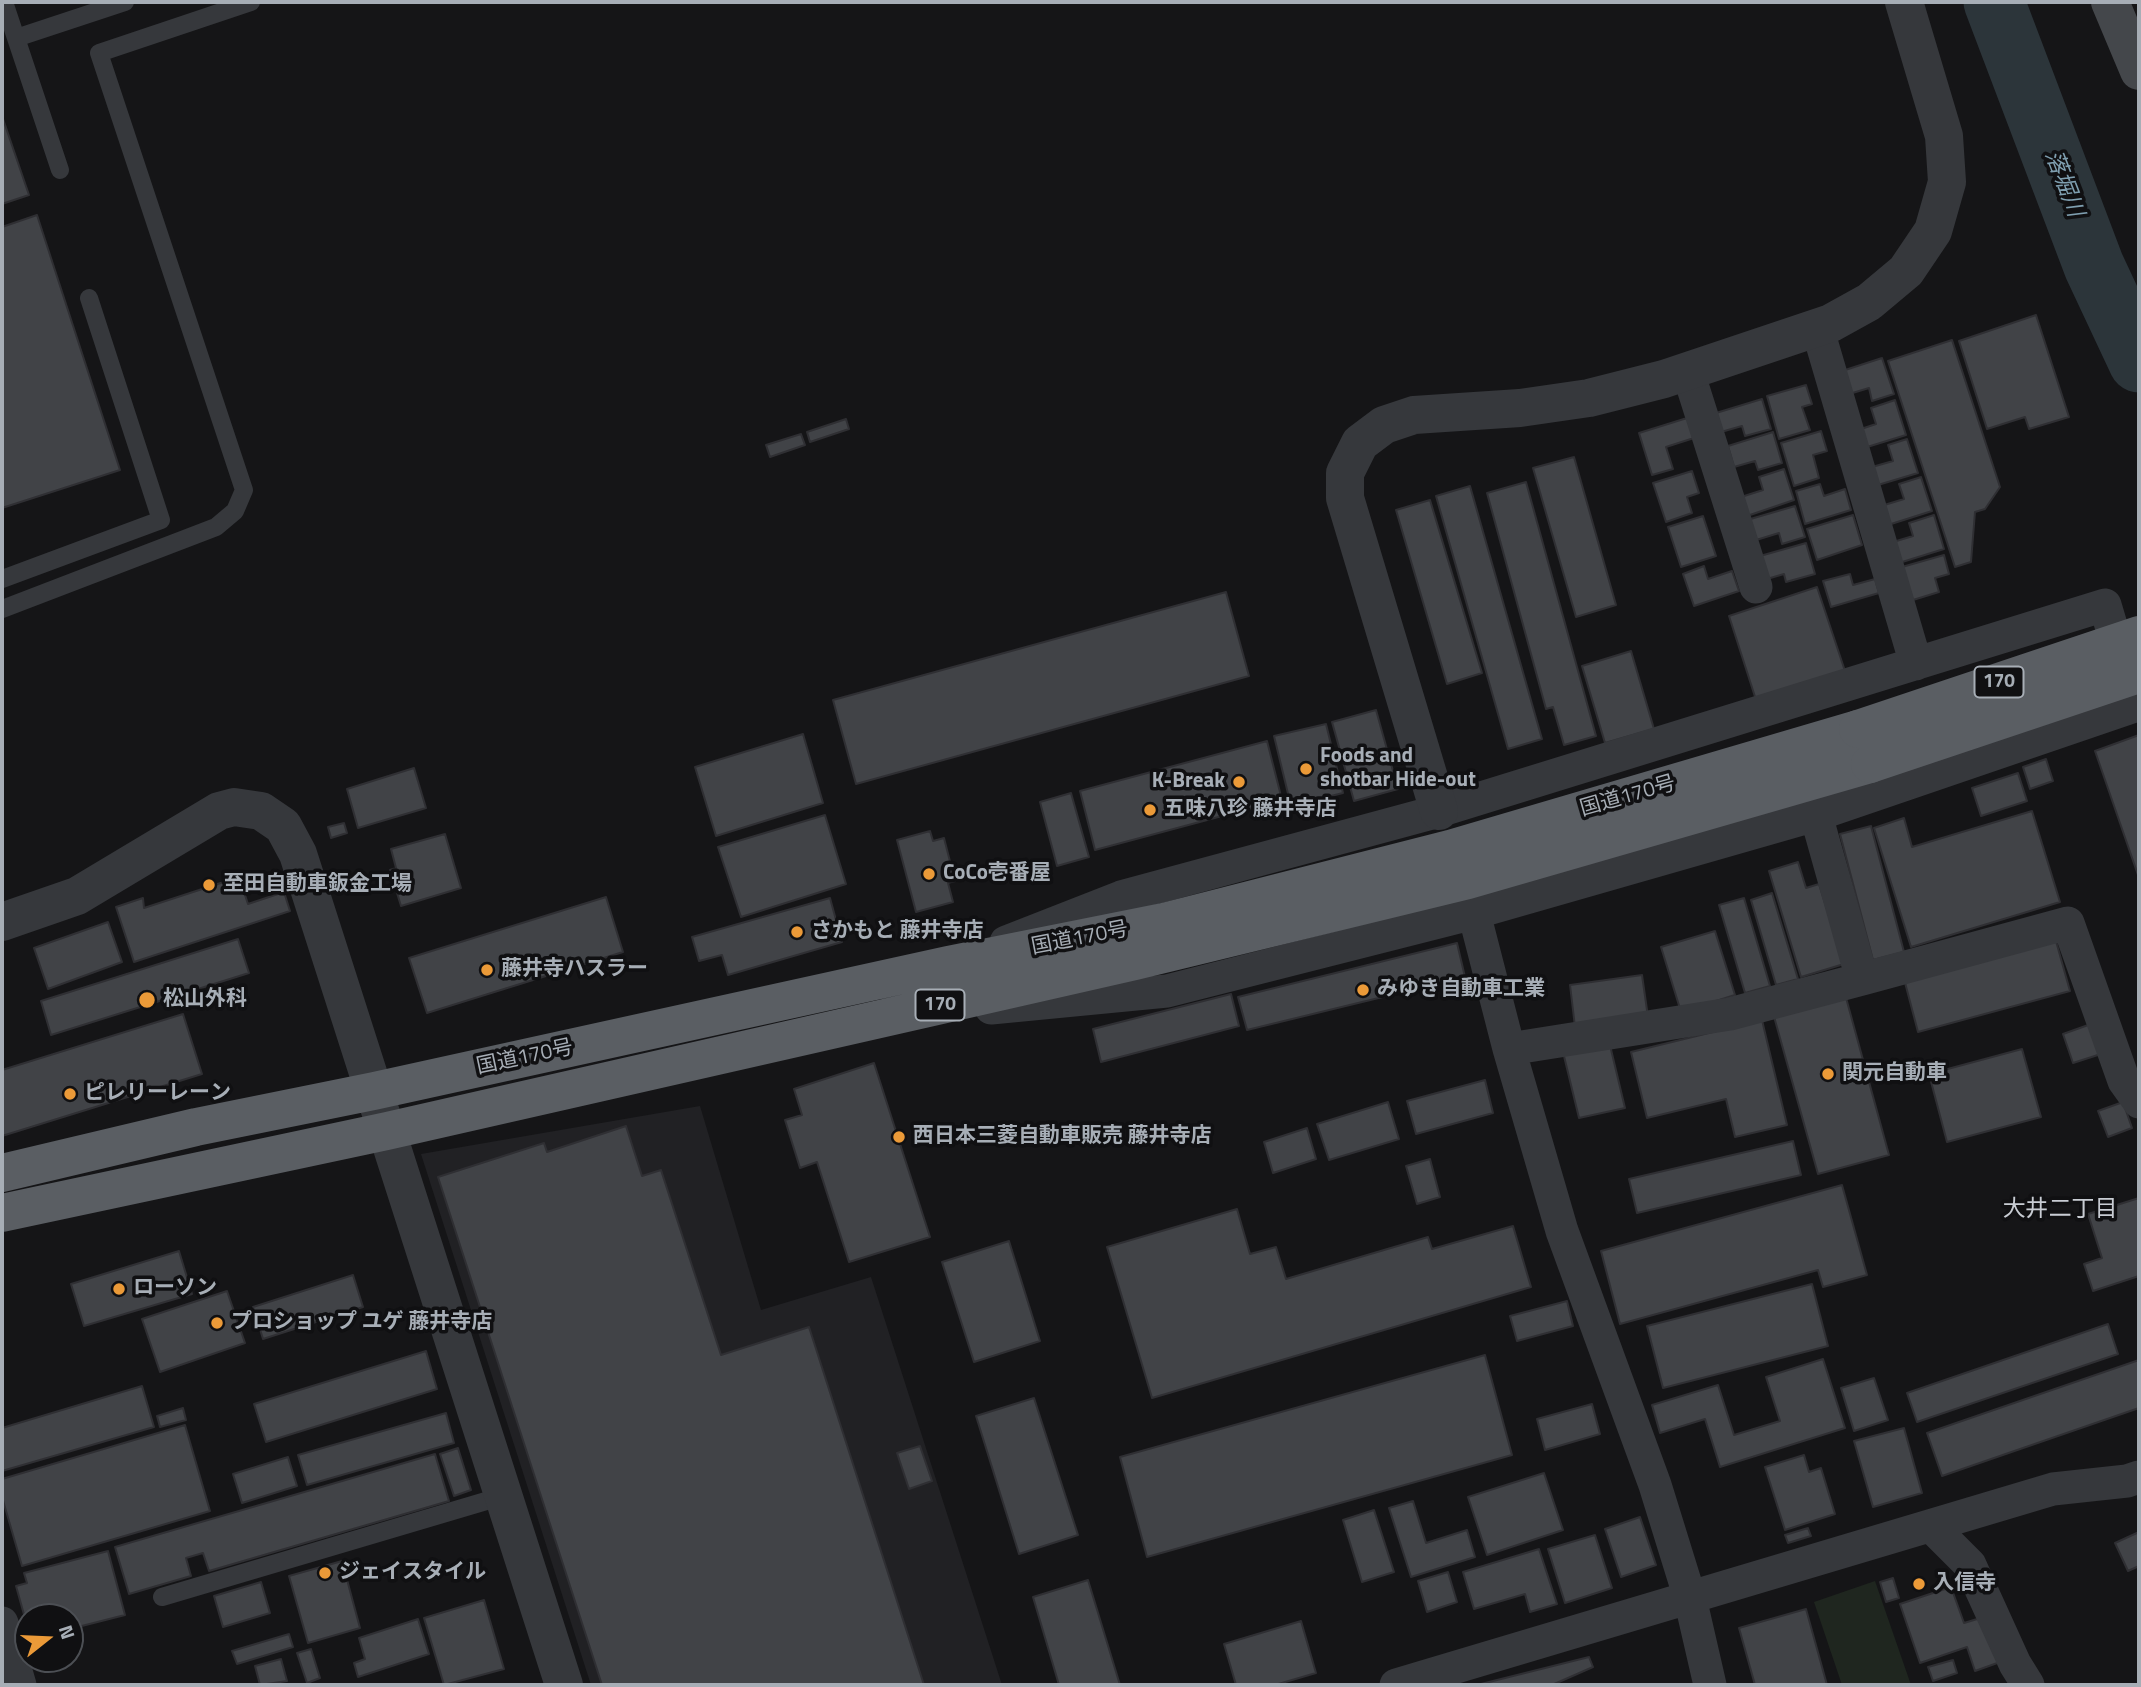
<!DOCTYPE html>
<meta charset="utf-8">
<style>
body{margin:0}
#map{position:relative;width:2141px;height:1687px;overflow:hidden;background:#151517;font-family:"Titillium Web",sans-serif}
canvas{display:block}
.frame{position:absolute;inset:0;border:4px solid #a7aeb6;pointer-events:none}
.north{position:absolute;left:14px;top:1603px;width:70px;height:70px;box-sizing:border-box;background:#101012;border:2px solid #4c4f54;border-radius:50%;rotate:72deg;font-size:19px;font-weight:700;line-height:28px;text-align:center;color:#a7aeb6}
.north::after{content:'';display:block;margin:auto;width:24px;height:32px;background:#eb9a38;clip-path:polygon(50% 0,100% 100%,50% 72%,0 100%)}
</style>
<div id="map">
<canvas width="2141" height="1687"></canvas>
<div class="frame"></div>
<div class="north">N</div>
</div>
<script>
const ctx = document.querySelector('canvas').getContext('2d');
ctx.lineJoin = 'round';
function fill(path, color) { ctx.fillStyle = color; ctx.fill(path, 'evenodd'); }
const shape = rows => new Path2D(rows.map(r => 'M' + r).join(''));
function trace(path, color, width, dash) { ctx.strokeStyle = color; ctx.lineWidth = width; ctx.lineCap = dash ? 'butt' : 'round'; ctx.setLineDash(dash || []); ctx.stroke(path); }
function drawText(font, color, halo, rows, align = 'center') {
  ctx.font = font + ' "Titillium Web","Noto Sans JP",sans-serif'; ctx.lineWidth = 7; ctx.setLineDash([]); ctx.textBaseline = 'middle'; ctx.strokeStyle = halo; ctx.fillStyle = color; for (const [text, x, y, turn = 0] of rows) {
    ctx.save(); ctx.translate(x, y); ctx.rotate((+turn || 0) * Math.PI / 180); ctx.textAlign = isNaN(turn) ? turn : align; if (halo) ctx.strokeText(text, 0, 0); ctx.fillText(text, 0, 0); ctx.restore();
  }
}
fill(shape([
 [700,1106,761,1310,871,1277,1002,1685,591,1685,421,1154]
]), '#212124');
fill(shape([
 [1875,1581,1911,1685,1842,1685,1814,1602]
]), '#1f261f');
trace(shape([
 [1994,2,2094,266,2139,362]
]), '#2c353a', 61);
const building = shape([
 [2,116,29,195,2,204,2,116],
 [37,215,120,470,2,508,2,227,37,215],
 [2036,315,2069,417,2029,429,2025,417,1987,429,1959,341,2036,315],
 [1952,340,2000,487,1985,509,1975,512,1971,562,1955,567,1888,361,1952,340],
 [1882,358,1894,394,1872,401,1869,388,1846,395,1839,372,1882,358],
 [1806,385,1812,404,1802,407,1810,430,1779,439,1767,396,1806,385],
 [1762,399,1771,429,1745,436,1742,426,1721,432,1716,413,1762,399],
 [1895,400,1906,435,1864,448,1858,430,1876,424,1871,408,1895,400],
 [1687,418,1694,438,1666,447,1673,469,1652,475,1639,433,1687,418],
 [846,419,849,429,810,442,807,432,846,419],
 [1821,431,1827,451,1813,455,1819,478,1794,486,1781,443,1821,431],
 [1773,432,1782,463,1758,470,1755,461,1734,467,1728,446,1773,432],
 [801,434,805,445,770,457,766,445,801,434],
 [1907,439,1918,473,1878,485,1872,467,1893,461,1888,445,1907,439],
 [1574,457,1616,605,1576,617,1533,468,1574,457],
 [1784,469,1794,500,1747,516,1741,497,1763,490,1759,477,1784,469],
 [1692,471,1699,493,1687,497,1692,513,1666,522,1653,483,1692,471],
 [1921,477,1932,511,1888,525,1881,506,1904,499,1899,484,1921,477],
 [1526,482,1596,736,1564,745,1553,707,1546,709,1487,493,1526,482],
 [1820,484,1824,496,1845,489,1851,510,1805,524,1796,491,1820,484],
 [1470,486,1542,739,1508,749,1436,496,1470,486],
 [1430,500,1482,673,1447,684,1396,510,1430,500],
 [1795,506,1805,537,1782,544,1779,533,1753,541,1747,520,1795,506],
 [1853,515,1862,545,1817,560,1807,529,1853,515],
 [1934,515,1944,549,1899,563,1893,542,1913,536,1909,523,1934,515],
 [1703,516,1716,556,1681,567,1668,527,1703,516],
 [1806,543,1815,574,1786,582,1784,574,1767,579,1760,556,1806,543],
 [1944,555,1949,574,1935,578,1939,592,1913,600,1902,567,1944,555],
 [1704,566,1708,579,1732,571,1739,591,1694,606,1683,574,1704,566],
 [1850,574,1853,585,1875,579,1879,593,1831,607,1823,581,1850,574],
 [1817,587,1846,674,1757,703,1729,616,1817,587],
 [1226,592,1249,676,856,784,833,700,1226,592],
 [1631,651,1654,729,1605,743,1582,666,1631,651],
 [1376,710,1398,789,1354,801,1332,722,1376,710],
 [1326,724,1343,793,1291,806,1274,736,1326,724],
 [803,734,823,803,716,836,695,767,803,734],
 [2139,735,2139,874,2138,875,2095,751,2139,735],
 [1267,741,1282,800,1095,850,1080,791,1267,741],
 [2046,759,2053,781,2030,789,2023,767,2046,759],
 [414,768,426,808,358,828,347,789,414,768],
 [2018,773,2027,801,1981,816,1972,788,2018,773],
 [1071,793,1089,857,1057,866,1040,802,1071,793],
 [2032,811,2060,902,1911,947,1874,828,1904,818,1912,847,2032,811],
 [825,815,846,884,741,917,718,847,825,815],
 [344,823,347,833,331,838,328,827,344,823],
 [1871,826,1904,952,1873,960,1840,834,1871,826],
 [930,831,933,841,944,838,955,881,948,883,953,902,916,912,897,840,930,831],
 [445,834,461,888,401,906,390,870,396,868,391,849,445,834],
 [1798,862,1806,888,1819,884,1844,964,1801,977,1769,871,1798,862],
 [239,877,248,904,284,892,290,911,134,962,116,907,143,898,144,908,239,877],
 [1772,893,1798,979,1776,985,1751,900,1772,893],
 [606,897,623,952,427,1013,409,958,606,897],
 [830,898,842,942,728,975,722,955,699,961,692,937,830,898],
 [1744,898,1770,986,1745,993,1719,905,1744,898],
 [108,922,122,962,48,989,34,948,108,922],
 [1715,931,1735,995,1681,1012,1661,947,1715,931],
 [2054,934,2070,991,1918,1032,1903,975,2054,934],
 [238,939,249,973,51,1035,41,1001,238,939],
 [1457,943,1465,977,1247,1030,1238,997,1457,943],
 [1642,975,1648,1017,1575,1027,1570,985,1642,975],
 [1231,994,1239,1026,1101,1062,1093,1029,1231,994],
 [1845,994,1889,1155,1818,1174,1773,1013,1845,994],
 [183,1014,202,1074,2,1136,2,1070,183,1014],
 [1762,1020,1787,1125,1735,1137,1726,1099,1647,1118,1631,1052,1762,1020],
 [2091,1024,2101,1054,2073,1063,2063,1034,2091,1024],
 [1609,1041,1625,1108,1579,1118,1563,1052,1609,1041],
 [2022,1049,2041,1117,1947,1142,1929,1074,2022,1049],
 [874,1063,930,1237,849,1262,817,1162,800,1168,785,1120,802,1115,794,1089,874,1063],
 [1485,1080,1493,1113,1416,1134,1407,1101,1485,1080],
 [1388,1102,1399,1139,1329,1160,1317,1124,1388,1102],
 [2123,1102,2132,1128,2108,1137,2098,1111,2123,1102],
 [626,1126,642,1176,661,1170,721,1355,809,1327,924,1685,602,1685,438,1177,544,1143,547,1152,626,1126],
 [1307,1128,1316,1159,1273,1173,1264,1142,1307,1128],
 [1793,1141,1801,1175,1637,1213,1629,1179,1793,1141],
 [1430,1159,1440,1197,1417,1204,1406,1166,1430,1159],
 [1842,1185,1867,1275,1823,1287,1818,1270,1620,1324,1601,1251,1842,1185],
 [2139,1198,2139,1276,2093,1291,2084,1264,2102,1258,2088,1214,2139,1198],
 [1237,1209,1250,1254,1276,1247,1286,1279,1428,1237,1432,1249,1513,1226,1531,1287,1152,1398,1107,1247,1237,1209],
 [1009,1241,1040,1341,974,1362,942,1262,1009,1241],
 [179,1251,192,1294,84,1326,71,1284,179,1251],
 [353,1275,363,1307,263,1339,253,1307,353,1275],
 [1812,1284,1828,1346,1663,1388,1647,1326,1812,1284],
 [227,1291,245,1343,160,1372,142,1319,227,1291],
 [1567,1301,1573,1326,1517,1341,1510,1316,1567,1301],
 [2108,1324,2118,1354,1917,1422,1907,1393,2108,1324],
 [426,1351,437,1389,266,1442,254,1404,426,1351],
 [1485,1355,1512,1455,1147,1557,1120,1457,1485,1355],
 [1823,1359,1845,1428,1720,1467,1705,1419,1660,1433,1652,1405,1718,1385,1734,1435,1780,1421,1766,1377,1823,1359],
 [2139,1360,2139,1408,1942,1476,1927,1433,2139,1360],
 [1874,1378,1888,1420,1854,1431,1841,1388,1874,1378],
 [142,1386,154,1427,2,1471,2,1428,142,1386],
 [1034,1398,1078,1535,1019,1554,976,1416,1034,1398],
 [1592,1404,1600,1434,1545,1450,1537,1419,1592,1404],
 [183,1408,186,1420,160,1427,157,1416,183,1408],
 [446,1413,454,1443,307,1485,298,1455,446,1413],
 [185,1425,210,1511,22,1566,2,1497,2,1479,185,1425],
 [1904,1428,1922,1493,1873,1507,1854,1441,1904,1428],
 [920,1446,932,1481,909,1489,897,1453,920,1446],
 [458,1448,471,1490,454,1496,440,1454,458,1448],
 [435,1454,449,1501,209,1571,203,1553,186,1558,191,1576,129,1594,115,1547,435,1454],
 [1804,1455,1809,1472,1821,1468,1835,1514,1785,1530,1765,1467,1804,1455],
 [288,1457,297,1486,242,1503,233,1474,288,1457],
 [1544,1473,1563,1530,1487,1555,1468,1497,1544,1473],
 [1413,1501,1426,1543,1467,1530,1475,1557,1411,1577,1389,1508,1413,1501],
 [1374,1510,1394,1572,1362,1582,1343,1520,1374,1510],
 [1640,1517,1656,1565,1621,1577,1605,1529,1640,1517],
 [1808,1528,1811,1536,1788,1543,1785,1535,1808,1528],
 [2139,1532,2139,1566,2128,1571,2115,1543,2139,1532],
 [1595,1535,1612,1588,1565,1603,1548,1549,1595,1535],
 [1539,1549,1557,1604,1530,1612,1525,1594,1474,1609,1463,1572,1539,1549],
 [108,1551,125,1615,70,1629,70,1617,28,1617,28,1629,16,1586,27,1583,24,1573,108,1551],
 [342,1561,360,1628,308,1643,289,1576,342,1561],
 [1448,1572,1457,1602,1427,1612,1418,1581,1448,1572],
 [1893,1578,1899,1598,1886,1602,1880,1582,1893,1578],
 [1088,1580,1120,1685,1059,1685,1033,1597,1088,1580],
 [261,1582,270,1613,223,1627,214,1596,261,1582],
 [1951,1587,1964,1623,1987,1616,2003,1661,1975,1671,1967,1647,1920,1663,1900,1604,1951,1587],
 [484,1600,504,1669,444,1685,424,1618,484,1600],
 [1806,1609,1827,1685,1755,1685,1739,1628,1806,1609],
 [418,1619,429,1654,358,1677,354,1663,365,1659,359,1638,418,1619],
 [1301,1621,1316,1673,1275,1685,1236,1685,1224,1644,1301,1621],
 [289,1634,293,1647,237,1664,232,1651,289,1634],
 [311,1649,320,1678,307,1683,297,1653,311,1649],
 [1589,1657,1593,1667,1552,1685,1477,1685,1589,1657],
 [281,1659,287,1681,260,1685,255,1666,281,1659],
 [1953,1660,1957,1673,1933,1681,1928,1667,1953,1660]
]);
fill(building, '#414347');
trace(building, '#2f2f33', 2);
trace(shape([
 [4,2,60,170],
 [16,38,125,2],
 [2,579,161,520,89,298],
 [2,609,216,527,235,511,244,490,99,53,251,2],
 [162,1597,503,1496]
]), '#36383c', 18);
trace(shape([
 [1817,327,1916,664],
 [1688,372,1756,587],
 [1816,815,1862,979,2068,923,2124,1081,2139,1102],
 [1474,913,1509,1049,1562,1231,1655,1485,1690,1598,1710,1685],
 [991,1008,1167,991,1474,913,1816,815,2135,706,2105,605,1439,811,1121,897,1006,942],
 [1509,1049,1730,1014,1862,979],
 [1931,1526,1970,1565,2015,1664,2028,1685],
 [2,1623,20,1685],
 [1396,1685,2053,1489,2127,1481,2139,1477]
]), '#36383c', 33);
trace(shape([
 [1439,811,1345,498,1345,473,1360,443,1384,425,1414,415,1520,408,1589,398,1664,379,1831,323,1869,302,1906,271,1933,231,1947,182,1944,136,1904,2],
 [2,922,77,896,219,811,234,807,261,811,283,826,298,854,564,1685]
]), '#36383c', 38);
trace(shape([
 [2110,2,2139,71]
]), '#44474b', 38);
trace(shape([
 [2,1173,196,1127,374,1091,948,965,1164,922,1450,849,1858,729],
 [2,1213,387,1131,1135,961,1468,880,1870,764]
]), '#5a5e63', 38);
trace(shape([
 [1858,729,2139,635],
 [1870,764,2139,674]
]), '#5a5e63', 38);
for (const [x, y, r, color] of [
 [1306,769,7,"#eb9a38"],
 [1239,782,7,"#eb9a38"],
 [1150,810,7,"#eb9a38"],
 [929,874,7,"#eb9a38"],
 [209,885,7,"#eb9a38"],
 [797,932,7,"#eb9a38"],
 [487,970,7,"#eb9a38"],
 [1363,990,7,"#eb9a38"],
 [147,1000,9,"#eb9a38"],
 [1828,1074,7,"#eb9a38"],
 [70,1094,7,"#eb9a38"],
 [899,1137,7,"#eb9a38"],
 [119,1289,7,"#eb9a38"],
 [217,1323,7,"#eb9a38"],
 [325,1573,7,"#eb9a38"],
 [1919,1584,7,"#eb9a38"]
]) { const dot = new Path2D(); dot.arc(x, y, r, 0, 2 * Math.PI); ctx.fillStyle = color; ctx.fill(dot); trace(dot, '#101012', 2.5); }
for (const [x, y, w] of [
 [1999,682,49],
 [940,1005,49]
]) { const box = new Path2D(); box.roundRect(x - w / 2, y - 15.5, w, 31, 5); ctx.fillStyle = '#101012'; ctx.fill(box); trace(box, '#a7aeb6', 2); }
drawText('bold 19px', '#a7aeb6', null, [
 ["170",1999,682],
 ["170",940,1005]
]);
drawText('bold 21px', '#a7aeb6', '#101012', [
 ["Foods and",1320,757],
 ["shotbar Hide-out",1320,781],
 ["K-Break",1225,782,"right"],
 ["五味八珍 藤井寺店",1164,810],
 ["CoCo壱番屋",943,874],
 ["至田自動車鈑金工場",223,885],
 ["さかもと 藤井寺店",811,932],
 ["藤井寺ハスラー",501,970],
 ["みゆき自動車工業",1377,990],
 ["松山外科",163,1000],
 ["関元自動車",1842,1074],
 ["ピレリーレーン",84,1094],
 ["西日本三菱自動車販売 藤井寺店",913,1137],
 ["ローソン",133,1289],
 ["プロショップ ユゲ 藤井寺店",231,1323],
 ["ジェイスタイル",339,1573],
 ["入信寺",1933,1584]
], 'left');
drawText('21px', '#a7aeb6', '#101012', [
 ["国道170号",1628,797,-16],
 ["国道170号",1080,939,-11],
 ["国道170号",525,1058,-12]
]);
drawText('italic 23px', '#7f9fb0', '#101012', [
 ["落堀川",2063,184,69]
]);
drawText('23px', '#c8ccd3', '#101012', [
 ["大井二丁目",2060,1210]
]);
</script>
